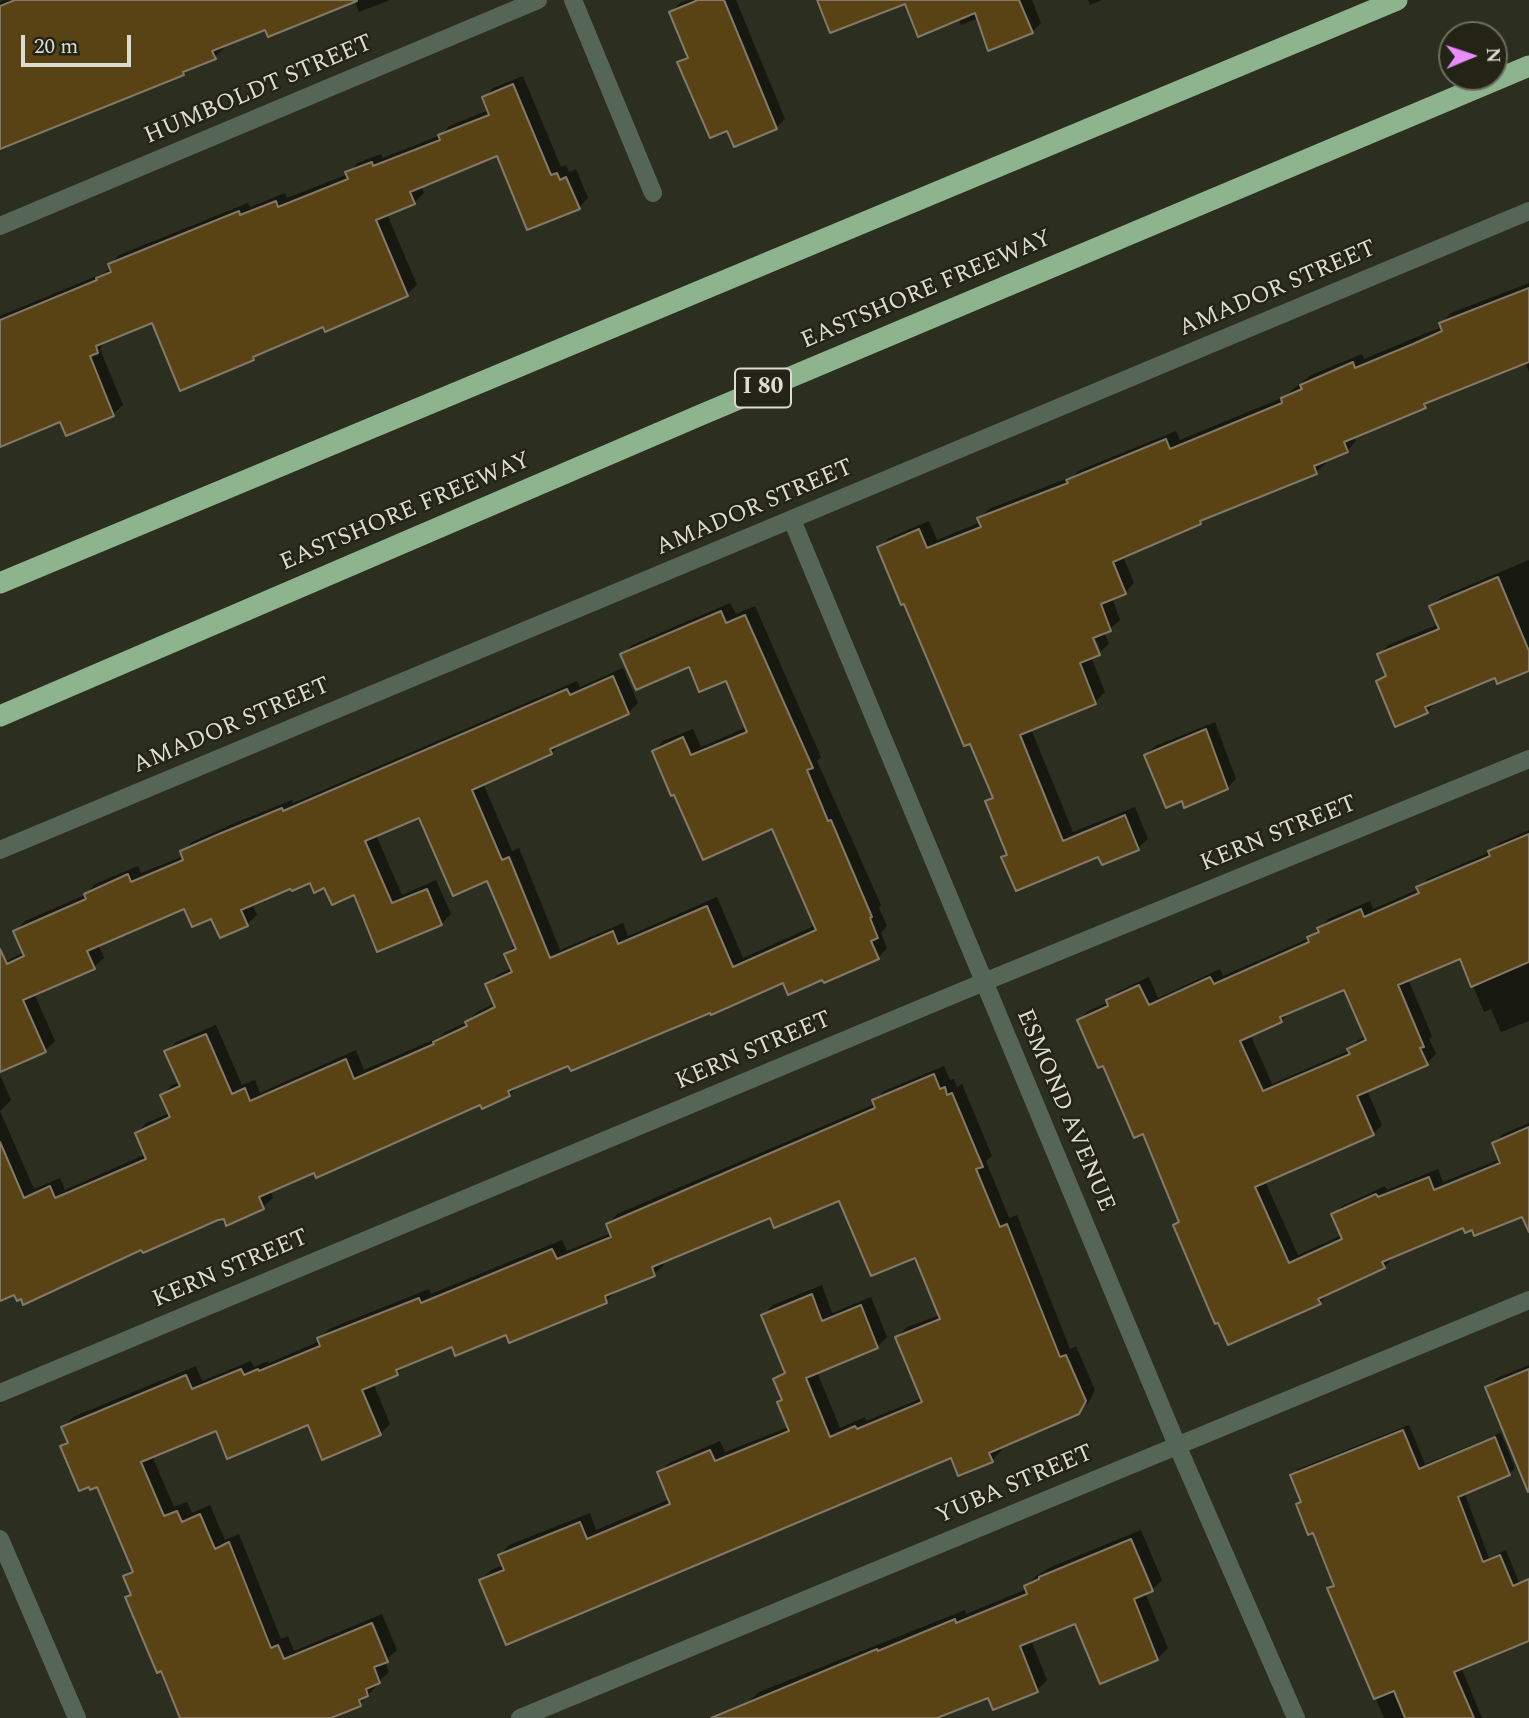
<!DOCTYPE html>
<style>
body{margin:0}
#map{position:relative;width:1529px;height:1718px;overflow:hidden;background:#2c2e1f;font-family:Spectral,serif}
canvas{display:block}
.north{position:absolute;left:1438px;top:21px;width:70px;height:70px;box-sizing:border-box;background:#232415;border:2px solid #6d6e61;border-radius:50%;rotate:88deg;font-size:19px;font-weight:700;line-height:28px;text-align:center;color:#dbdcd2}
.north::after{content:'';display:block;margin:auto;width:24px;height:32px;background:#e98dfe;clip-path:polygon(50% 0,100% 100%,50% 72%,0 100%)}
.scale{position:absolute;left:21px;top:35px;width:110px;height:32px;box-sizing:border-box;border:4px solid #dbdcd2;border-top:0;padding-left:9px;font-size:21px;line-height:24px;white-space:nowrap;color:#dbdcd2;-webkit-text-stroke:5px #232415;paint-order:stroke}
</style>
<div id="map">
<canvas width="1529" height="1718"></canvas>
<div class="north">N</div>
<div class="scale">20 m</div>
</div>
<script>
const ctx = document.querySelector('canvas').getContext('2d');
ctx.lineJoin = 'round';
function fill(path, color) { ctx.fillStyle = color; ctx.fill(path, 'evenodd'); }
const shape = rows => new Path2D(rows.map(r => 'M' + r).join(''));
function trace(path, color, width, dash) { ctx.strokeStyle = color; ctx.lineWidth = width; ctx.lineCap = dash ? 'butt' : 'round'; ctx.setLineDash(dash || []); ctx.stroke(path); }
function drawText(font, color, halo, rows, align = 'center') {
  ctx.font = font + ' Spectral,serif'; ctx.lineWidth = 5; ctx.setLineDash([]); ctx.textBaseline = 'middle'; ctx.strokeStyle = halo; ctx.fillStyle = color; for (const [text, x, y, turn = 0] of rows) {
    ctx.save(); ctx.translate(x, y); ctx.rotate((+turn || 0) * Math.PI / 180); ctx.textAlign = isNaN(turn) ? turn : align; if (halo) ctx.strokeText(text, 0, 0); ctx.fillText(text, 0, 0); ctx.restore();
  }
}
fill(shape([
 [5,0,390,0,359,12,354,0,266,28,223,45,224,48,215,57,190,67,183,74,0,149,0,2],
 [688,0,736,0,785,119,776,128,728,128,679,63,688,54,671,12,680,3],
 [818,0,1032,0,1041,23,1032,32,979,18,961,25,958,18,906,1],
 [1088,0,1102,0,1090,5],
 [523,76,561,167,566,165,569,172,576,169,588,198,579,208,498,154,421,186,424,193,414,203,387,214,417,285,407,294,324,325,260,352,253,359,153,320,106,340,100,349,123,405,113,414,67,434,61,419,0,445,0,316,104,273,111,268,110,265,119,255,248,203,250,207,285,193,287,198,348,174,357,163,381,154,383,158,441,135,449,126,489,110,484,98,493,88],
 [1529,283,1529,372,1525,362,1431,399,1425,406,1354,436,1356,441,1347,451,1325,460,1326,463,1316,472,1206,517,1200,523,1123,556,1134,583,1125,593,1112,598,1120,620,1110,629,1104,632,1109,644,1099,653,1091,657,1105,692,1095,702,1031,729,1073,832,1135,807,1148,839,1138,848,1099,854,1003,858,1008,853,987,802,993,796,971,742,879,547,889,538,929,521,937,540,981,522,979,518,989,509,1073,476,1078,471,1176,431,1180,440,1282,398,1311,375,1362,354,1364,359,1424,334,1443,327,1441,323,1451,313],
 [1091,629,1101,651,1097,651,1088,631],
 [1529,560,1529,669,1496,676,1436,702,1427,712,1379,681,1387,673,1379,655,1388,645,1439,624,1431,606,1441,597],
 [730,603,736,614,755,606,821,757,817,761,881,905,879,908,887,926,881,933,887,948,878,958,823,977,784,981,711,1011,569,1064,520,1084,509,1095,480,1103,270,1190,273,1198,263,1207,225,1217,0,1298,0,1075,11,1100,0,1111,34,1189,60,1178,65,1190,146,1154,137,1133,146,1123,170,1113,162,1095,172,1085,180,1082,166,1052,176,1042,216,1025,242,1085,255,1080,260,1093,356,1050,364,1070,440,1037,445,1032,467,1022,477,1012,495,1003,487,985,497,975,512,968,506,954,516,944,488,879,420,816,376,835,402,895,436,880,451,914,441,924,355,893,311,881,252,903,257,915,247,924,221,936,212,917,185,907,98,944,104,958,94,967,34,993,55,1041,45,1051,0,1071,0,964,24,952,15,931,25,921,85,895,95,884,138,866,141,873,184,856,182,852,192,842,230,825,292,800,293,803,577,681,580,687,623,668,638,703,628,713,561,743,551,753,483,783,512,851,519,848,560,950,623,923,628,936,717,897,743,958,816,925,773,827,654,751,663,741,693,729,701,747,747,727,727,679,690,665,622,655,632,645],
 [1215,722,1236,779,1227,788,1183,799,1146,755,1155,746],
 [1529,830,1529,1021,1501,1032,1491,1009,1484,1012,1461,957,1408,979,1432,1036,1429,1039,1436,1054,1427,1063,1367,1090,1382,1125,1373,1134,1265,1181,1298,1255,1342,1235,1333,1215,1342,1206,1385,1186,1387,1190,1438,1169,1443,1182,1500,1159,1494,1143,1503,1134,1529,1123,1529,1212,1473,1228,1464,1226,1392,1256,1393,1258,1384,1267,1329,1293,1320,1302,1175,1226,1180,1220,1144,1132,1079,1020,1088,1011,1109,1002,1117,992,1149,977,1158,998,1220,969,1223,976,1310,938,1328,919,1370,901,1373,909,1419,889,1427,879,1490,852,1499,843],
 [1345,987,1366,1037,1358,1040,1350,1050,1272,1084,1251,1036,1281,1021,1290,1012],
 [944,1066,950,1080,954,1079,957,1087,962,1084,992,1156,986,1161,1009,1218,1017,1215,1070,1349,1076,1346,1095,1390,1089,1402,1078,1412,1000,1446,1002,1450,992,1460,952,1456,481,1580,491,1570,504,1565,500,1555,509,1545,590,1513,596,1530,670,1499,659,1472,669,1463,720,1441,725,1452,789,1427,779,1402,783,1398,775,1379,785,1369,763,1315,773,1305,822,1285,832,1313,871,1297,887,1337,877,1347,817,1372,840,1428,865,1417,866,1421,922,1398,897,1337,907,1327,940,1315,916,1256,840,1199,771,1215,662,1261,664,1265,654,1274,616,1291,606,1301,507,1333,453,1344,407,1364,397,1373,373,1383,390,1424,380,1434,309,1423,217,1429,152,1456,174,1507,187,1502,192,1513,210,1505,225,1540,239,1534,281,1639,288,1636,294,1651,382,1614,397,1650,385,1661,389,1672,377,1683,377,1685,360,1704,327,1718,190,1718,127,1598,132,1593,125,1577,133,1568,98,1485,62,1446,69,1440,63,1427,73,1417,196,1366,202,1381,251,1361,254,1367,268,1361,269,1363,320,1341,319,1338,329,1329,429,1289,431,1294,562,1240,567,1251,611,1233,608,1224,617,1214,875,1104,874,1101,884,1091],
 [1529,1365,1529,1425,1487,1387,1497,1378],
 [1409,1425,1425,1464,1501,1433,1515,1468,1509,1474,1464,1492,1489,1558,1506,1550,1524,1595,1461,1667,1482,1718,1384,1718,1329,1589,1335,1583,1313,1531,1298,1504,1302,1500,1292,1475,1298,1469],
 [1141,1530,1162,1580,1152,1590,1145,1593,1168,1648,1158,1658,1101,1681,1076,1621,1031,1640,1047,1680,1037,1690,994,1708,989,1695,736,1718,744,1706,759,1692,965,1610,966,1614,1027,1589,1026,1586,1036,1576,1051,1567]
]), '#0007');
const building = shape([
 [15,0,357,0,357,1,268,37,265,30,212,51,216,59,183,72,184,75,0,149,0,6,15,0],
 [698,0,724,0,777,129,734,147,727,131,710,138,677,62,688,58,669,12,698,0],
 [817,0,1019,0,1033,33,988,51,975,13,918,37,905,4,830,33,817,0],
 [513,84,551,175,557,173,560,180,566,177,580,209,527,230,497,156,410,192,415,204,376,220,408,296,325,332,323,327,253,357,254,360,180,391,152,323,96,346,98,353,90,356,114,416,66,436,60,422,0,447,0,320,97,280,96,278,111,272,108,264,239,211,240,215,276,201,278,207,348,179,345,172,372,162,373,166,440,140,438,135,489,115,482,97,513,84],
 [1529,288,1529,362,1424,404,1426,408,1344,442,1348,452,1314,466,1317,474,1200,521,1201,524,1113,562,1126,594,1101,604,1111,631,1093,638,1100,655,1080,663,1096,704,1020,735,1063,841,1125,815,1139,850,1102,865,1098,857,1016,891,1001,857,1007,855,985,801,993,798,970,744,964,746,904,604,901,605,877,547,919,529,927,548,981,527,977,518,1068,483,1066,480,1166,439,1170,449,1282,403,1281,398,1302,389,1300,385,1353,362,1355,368,1413,344,1442,331,1439,323,1529,288],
 [1498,577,1529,651,1529,671,1497,684,1495,678,1425,707,1428,713,1395,727,1376,681,1386,676,1377,654,1439,629,1429,606,1498,577],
 [721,611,726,623,745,615,813,768,807,770,828,821,831,820,872,917,870,918,878,938,871,941,879,959,824,983,822,980,788,995,783,983,711,1015,710,1013,571,1071,568,1066,508,1091,510,1096,482,1109,480,1105,316,1178,314,1173,259,1197,264,1209,226,1226,224,1219,218,1220,143,1253,141,1250,23,1305,21,1299,17,1301,14,1295,0,1301,0,1142,24,1198,50,1186,55,1198,146,1159,135,1133,170,1117,160,1095,180,1086,164,1051,206,1034,232,1094,245,1088,250,1101,346,1059,354,1079,434,1044,433,1042,467,1026,465,1022,495,1007,485,984,512,972,504,954,516,949,487,881,453,896,419,818,365,841,392,903,427,889,442,925,377,952,354,895,332,905,324,888,314,893,310,883,292,891,290,889,241,910,248,926,220,938,211,919,192,927,184,909,87,951,95,969,23,1000,46,1052,0,1072,0,949,7,964,24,956,13,931,86,899,84,894,128,874,131,882,183,860,180,851,219,834,282,808,283,811,567,689,570,695,613,676,629,714,550,749,552,754,472,790,502,860,509,857,550,958,613,931,618,944,707,906,733,967,816,930,772,829,703,860,674,795,671,796,652,751,683,737,691,755,747,732,726,681,699,692,689,667,636,690,620,654,721,611],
 [1206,729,1228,789,1184,808,1182,801,1166,808,1144,755,1206,729],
 [1529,834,1529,962,1471,987,1460,959,1398,985,1424,1047,1420,1048,1428,1065,1357,1096,1374,1135,1255,1187,1289,1263,1342,1239,1331,1214,1376,1194,1378,1197,1429,1177,1434,1190,1500,1163,1492,1143,1529,1127,1529,1232,1522,1217,1474,1236,1472,1230,1465,1233,1463,1228,1382,1262,1385,1268,1318,1299,1321,1304,1228,1345,1218,1323,1215,1324,1173,1225,1179,1222,1143,1134,1134,1138,1103,1066,1098,1068,1077,1020,1108,1006,1106,1000,1139,985,1149,1005,1210,977,1214,984,1309,942,1307,937,1319,932,1317,928,1361,909,1364,917,1419,893,1416,887,1490,856,1488,851,1529,834],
 [1344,990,1366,1040,1347,1049,1350,1054,1263,1091,1240,1041,1282,1022,1280,1017,1344,990],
 [934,1074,940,1089,945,1087,947,1095,952,1093,983,1167,976,1169,1000,1227,1007,1224,1060,1357,1066,1355,1086,1401,1079,1414,989,1453,993,1462,958,1476,951,1458,506,1645,479,1580,504,1570,498,1555,580,1522,587,1539,670,1504,657,1472,710,1450,715,1461,789,1431,777,1402,782,1400,773,1379,785,1373,761,1315,812,1294,822,1321,861,1305,878,1348,806,1378,830,1437,855,1426,857,1429,922,1402,895,1337,940,1319,915,1258,871,1276,839,1201,774,1228,770,1218,652,1267,655,1276,605,1296,607,1303,509,1343,506,1335,455,1356,452,1347,396,1370,398,1375,362,1390,381,1435,322,1460,308,1425,227,1459,216,1431,141,1462,164,1516,177,1511,182,1522,200,1514,215,1549,229,1542,271,1648,278,1645,284,1659,372,1623,388,1662,374,1667,380,1683,366,1689,368,1696,359,1700,361,1706,331,1718,180,1718,161,1671,157,1673,125,1597,131,1595,123,1576,133,1572,97,1487,90,1490,89,1487,79,1491,60,1446,68,1443,61,1427,186,1375,192,1389,241,1369,244,1375,258,1369,259,1371,320,1346,317,1338,419,1298,421,1303,552,1249,557,1259,611,1237,606,1224,875,1108,872,1100,934,1074],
 [1529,1369,1529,1491,1528,1492,1485,1387,1529,1369],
 [1403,1430,1419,1469,1495,1437,1510,1475,1458,1497,1483,1562,1500,1555,1513,1586,1529,1579,1529,1641,1454,1672,1474,1718,1405,1718,1394,1691,1374,1699,1327,1588,1334,1586,1313,1533,1308,1535,1296,1504,1301,1502,1290,1475,1403,1430],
 [1131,1539,1153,1591,1134,1599,1158,1660,1100,1684,1075,1624,1020,1646,1038,1692,993,1710,988,1698,937,1718,711,1718,877,1649,878,1651,955,1619,956,1623,1027,1594,1024,1586,1039,1579,1039,1577,1131,1539]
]);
fill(building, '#594314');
trace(building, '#827968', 2);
trace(shape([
 [573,0,653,193],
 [0,226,538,0],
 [792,520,1177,1445,1296,1718],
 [0,850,1529,211],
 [0,1393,984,982,1529,759],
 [0,1539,77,1718],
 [520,1718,1529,1300]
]), '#566656', 18);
trace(shape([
 [0,583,1397,0],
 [0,716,703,414,1529,66]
]), '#8db48d', 21);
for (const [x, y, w] of [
 [763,388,56]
]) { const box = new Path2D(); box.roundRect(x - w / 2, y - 19.5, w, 39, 5); ctx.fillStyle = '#232415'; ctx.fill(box); trace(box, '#dbdcd2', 2); }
drawText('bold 23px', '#dbdcd2', null, [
 ["I 80",763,388]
]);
drawText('24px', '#dbdcd2', '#232415', [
 ["HUMBOLDT STREET",259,91,-23],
 ["AMADOR STREET",1278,290,-23],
 ["EASTSHORE FREEWAY",927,291,-23],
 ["AMADOR STREET",755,509,-23],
 ["EASTSHORE FREEWAY",406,513,-23],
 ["AMADOR STREET",232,727,-23],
 ["KERN STREET",1279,835,-22],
 ["KERN STREET",754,1052,-23],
 ["ESMOND AVENUE",1064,1111,67],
 ["KERN STREET",231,1270,-23],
 ["YUBA STREET",1015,1486,-23]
]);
</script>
